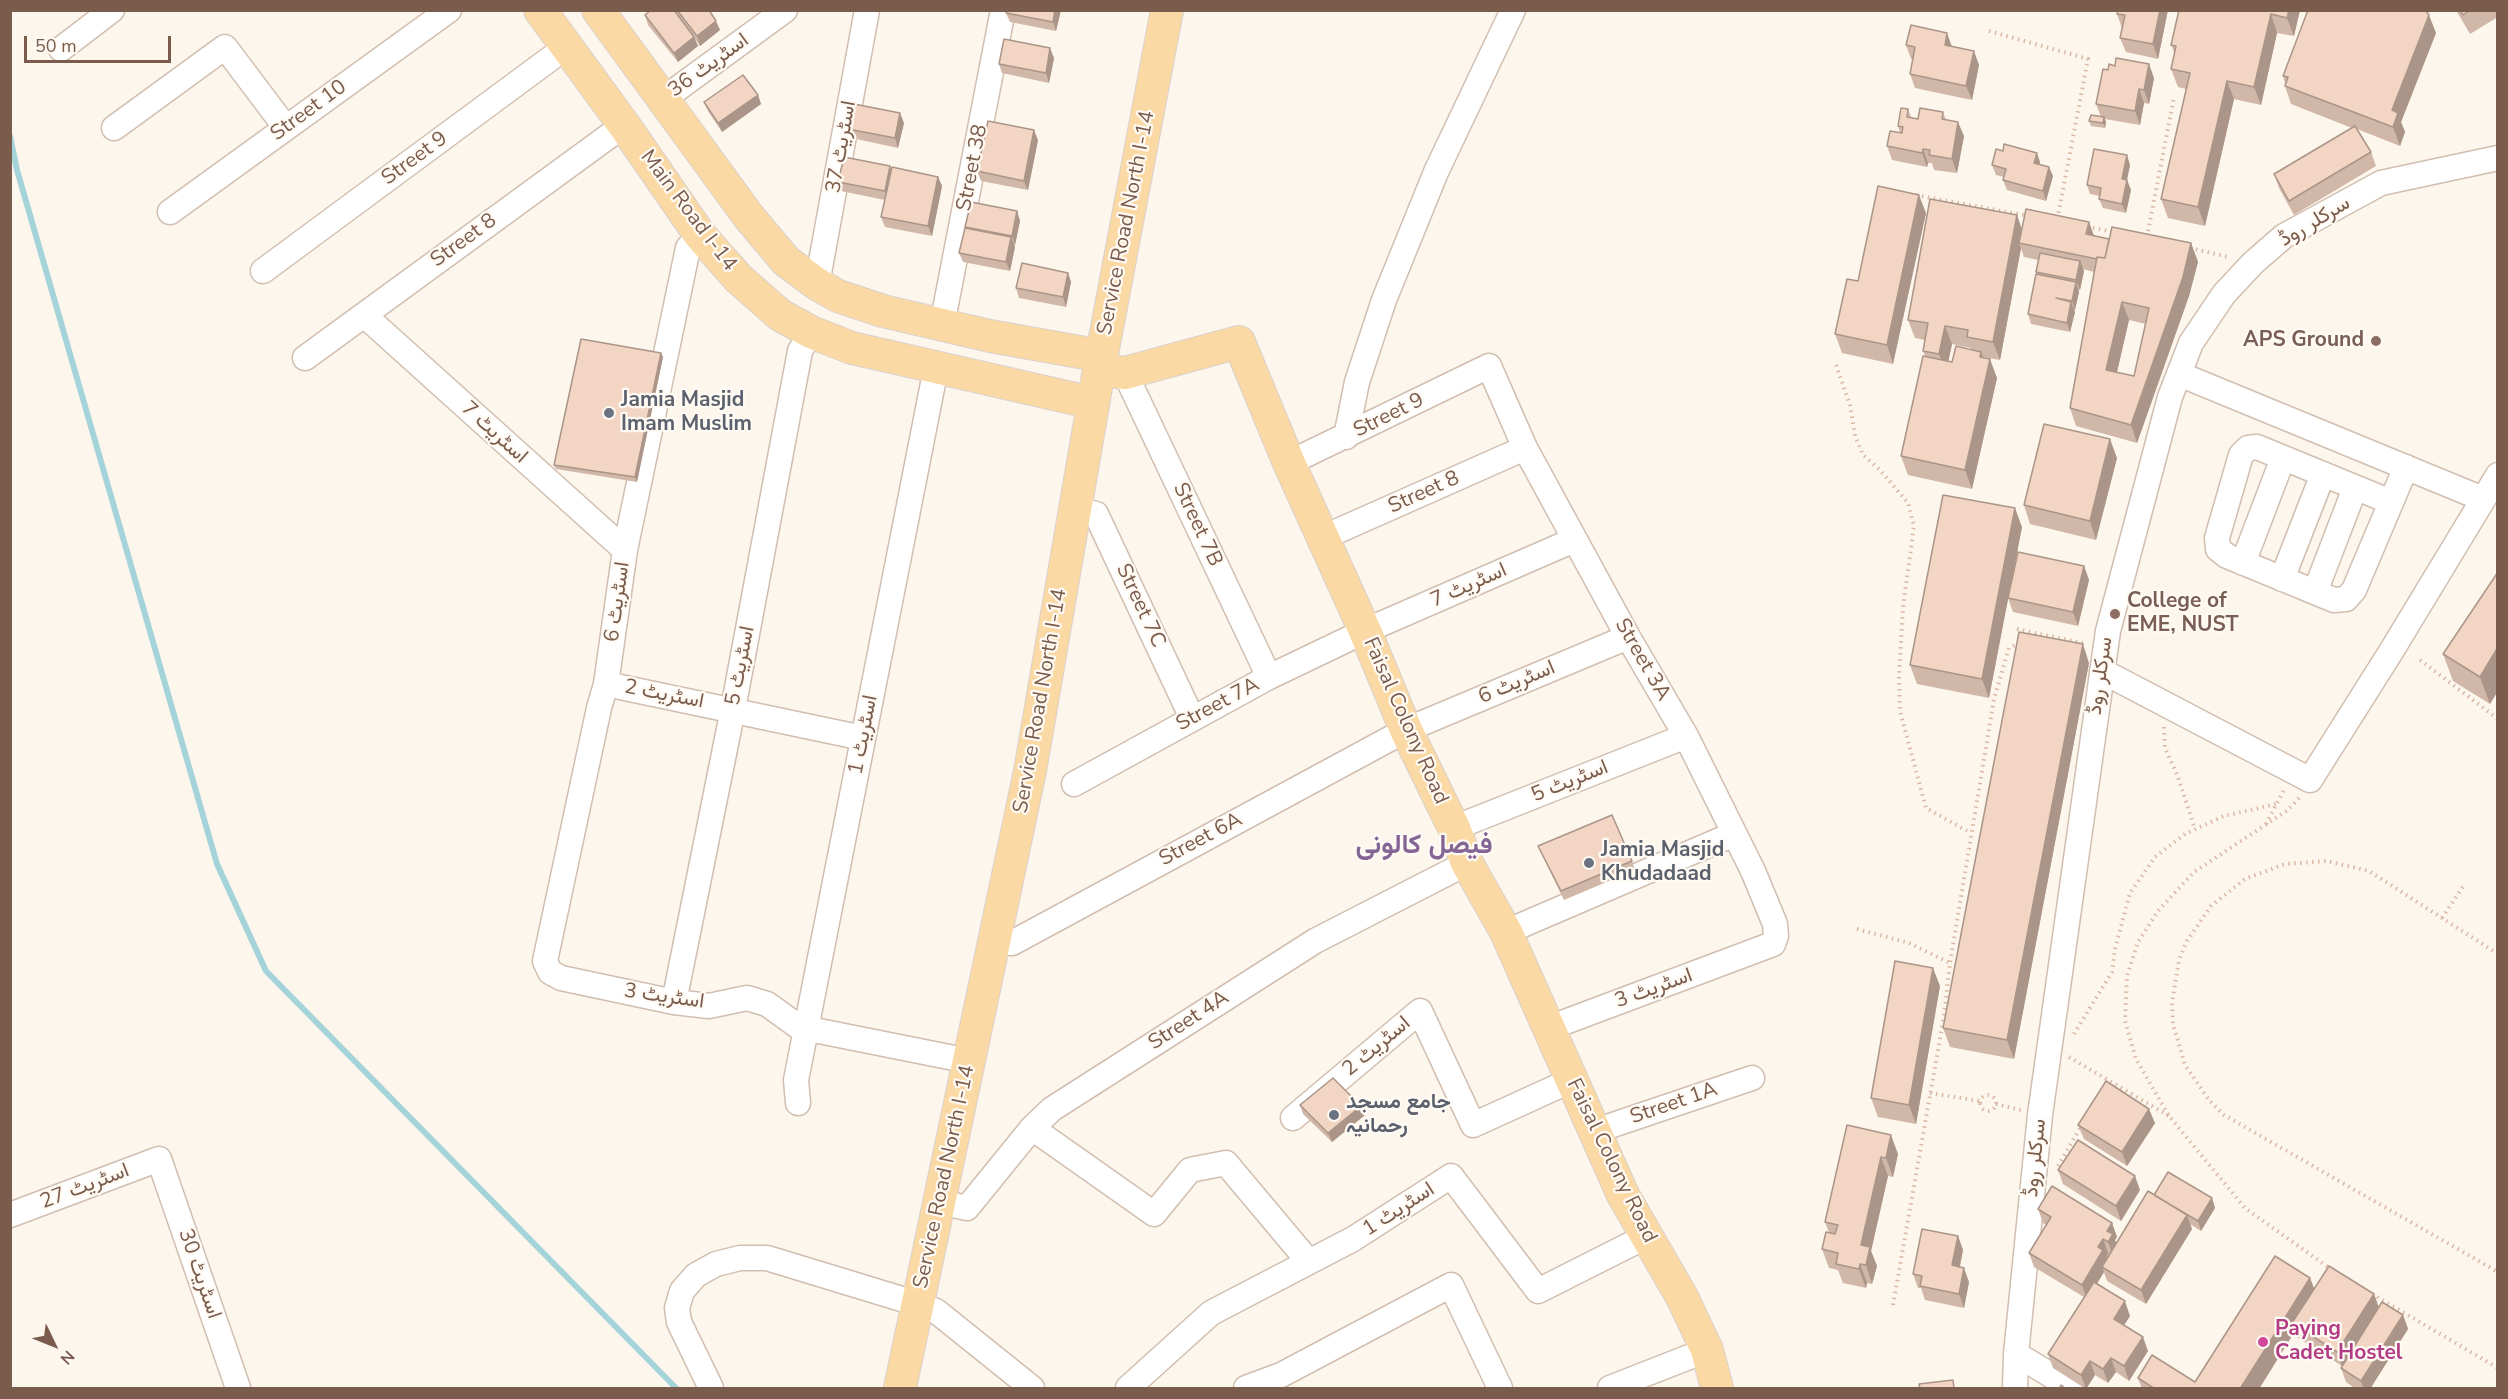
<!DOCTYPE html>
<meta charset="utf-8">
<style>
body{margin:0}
#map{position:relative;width:2508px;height:1399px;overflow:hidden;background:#fdf6ec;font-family:"Nunito Sans",sans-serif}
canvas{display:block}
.frame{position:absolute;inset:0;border:12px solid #7a5c4d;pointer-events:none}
.north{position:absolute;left:24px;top:1315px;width:60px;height:60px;-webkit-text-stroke:4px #fffaf3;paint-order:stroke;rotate:133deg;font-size:16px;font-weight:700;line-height:24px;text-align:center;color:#7a5c4d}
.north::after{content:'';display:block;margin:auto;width:21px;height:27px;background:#7a5c4d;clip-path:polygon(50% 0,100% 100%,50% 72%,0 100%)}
.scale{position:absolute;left:24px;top:36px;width:147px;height:27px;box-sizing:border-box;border:3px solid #7a5c4d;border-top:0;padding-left:8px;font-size:18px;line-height:21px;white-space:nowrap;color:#7a5c4d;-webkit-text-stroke:4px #fffaf3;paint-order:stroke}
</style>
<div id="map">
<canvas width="2508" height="1399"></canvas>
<div class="frame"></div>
<div class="north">N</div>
<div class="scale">50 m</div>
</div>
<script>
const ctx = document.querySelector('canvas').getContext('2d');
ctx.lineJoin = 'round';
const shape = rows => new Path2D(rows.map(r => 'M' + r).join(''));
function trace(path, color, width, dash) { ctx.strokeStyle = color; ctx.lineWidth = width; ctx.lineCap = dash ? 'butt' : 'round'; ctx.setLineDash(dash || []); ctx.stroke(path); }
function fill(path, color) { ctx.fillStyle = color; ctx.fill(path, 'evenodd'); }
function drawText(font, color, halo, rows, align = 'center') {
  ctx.font = font + ' "Nunito Sans",Vazirmatn,sans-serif'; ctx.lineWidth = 4.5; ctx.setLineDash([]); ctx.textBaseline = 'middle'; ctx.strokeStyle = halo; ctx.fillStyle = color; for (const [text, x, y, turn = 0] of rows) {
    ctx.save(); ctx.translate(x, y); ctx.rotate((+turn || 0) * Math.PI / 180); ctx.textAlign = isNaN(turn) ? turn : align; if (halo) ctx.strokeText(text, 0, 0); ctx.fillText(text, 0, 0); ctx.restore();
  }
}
trace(shape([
 [10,136,17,170,217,864,266,971,676,1388]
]), '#a5d3da', 6);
const minor = shape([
 [61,49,112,10],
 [662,100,785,10],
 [114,128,225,47,286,128],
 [170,212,449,10],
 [700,235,688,248,625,550,606,684,599,708,545,961,550,972,561,978,674,1002,709,1006,747,998,767,1004,799,1027,969,1061],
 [263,271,566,47],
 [817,284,867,10],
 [364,315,625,550],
 [942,325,1003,10],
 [305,358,624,125],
 [1125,373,1269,677],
 [2179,374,2483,499],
 [1346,437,1357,382,1384,300,1436,172,1513,10],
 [1289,463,1489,366,1525,448,1628,637,1686,736,1753,871,1775,924,1776,936,1773,944,1549,1028],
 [2391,502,2257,447,2248,448,2241,455,2217,538,2218,549,2227,556,2334,600,2346,599,2354,590,2406,467],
 [1076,509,1096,514,1192,718],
 [1322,538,1525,448],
 [2243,563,2283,458],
 [2282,579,2323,474],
 [2315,592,2355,488],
 [2102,671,2310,780,2392,650,2498,475],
 [606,684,863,738],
 [1074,784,1269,677,1365,631,1574,540],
 [1454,828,1686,736],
 [1506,932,1734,834],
 [995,942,1012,943,1406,730,1628,637],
 [674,1002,733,709,800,351,811,332],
 [798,1103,796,1080,936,368],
 [1293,1118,1420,1011,1473,1125,1572,1080],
 [1032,1128,1154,1214,1190,1170,1226,1163,1309,1262],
 [1595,1131,1752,1078],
 [940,1202,967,1208,1032,1128,1052,1109,1315,941,1467,863],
 [10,1215,159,1159,238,1388],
 [2016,1354,2072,1388],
 [711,1388,679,1322,677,1308,682,1291,696,1275,716,1264,740,1258,767,1258,918,1304,936,1311,1032,1388],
 [1128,1388,1211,1313,1353,1239,1451,1176,1538,1291,1647,1236],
 [1246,1388,1281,1375,1451,1285,1500,1388],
 [1610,1388,1707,1350],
 [2015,1388,2016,1354,2040,1115,2108,631,2170,397,2179,374,2191,343,2224,294,2253,263,2284,236,2381,183,2498,158]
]);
const major = shape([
 [540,10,624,125,700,235,739,279,780,315,811,332,852,348,1093,403],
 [598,10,749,217,786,261,817,284,838,296,883,311,990,336,1102,356],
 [1099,370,1125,373,1239,342,1289,463,1365,631,1406,730,1454,828,1467,863,1506,932,1623,1195,1682,1297,1707,1350,1717,1388],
 [900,1388,1030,771,1099,370,1167,10]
]);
trace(minor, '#d1beb0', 27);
trace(major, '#dad1cd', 34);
trace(shape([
 [1989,31,2088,59,2057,221],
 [1916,195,2029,216],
 [2087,227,2115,232],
 [2147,237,2174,97],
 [2190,248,2229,257],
 [1836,365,1850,405,1855,436,1863,455,1880,470,1908,503,1914,526,1903,607,1899,675,1900,711,1926,808,1971,833],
 [2017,629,2087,644],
 [2030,637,2038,633],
 [2420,660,2498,719],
 [2164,727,2165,748,2178,777,2195,829],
 [2299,798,2288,810,2194,872,2158,911,2138,942,2127,976,2125,1021,2136,1059,2169,1116,2245,1208,2332,1270],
 [2266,824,2285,788],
 [2442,918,2464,885],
 [1857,929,1909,943,1950,963],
 [2498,954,2369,871,2327,861,2285,864,2245,879,2211,906,2187,941,2179,960,2172,1003,2173,1024,2185,1065,2209,1100,2224,1115,2498,1272],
 [2074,1034,2112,972,2115,949,2130,893,2155,857,2185,834,2224,816,2276,804],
 [2069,1057,2169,1116],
 [1930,1093,1979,1101],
 '1980 1103a8 8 0 1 1 16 0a8 8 0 1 1-16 0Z',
 [1996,1104,2021,1110],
 [2058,1166,2082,1125],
 [2372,1294,2498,1368],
 [1893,1305,1944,1016,1950,963,1994,699,2009,648,2021,642]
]), '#d9b8a5', 4, [1.5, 4.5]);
trace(minor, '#fff', 24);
trace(major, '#fbd9a5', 32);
fill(shape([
 [651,10,709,10,720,30,700,46,695,39,698,46,678,62,648,25,645,15],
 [1007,10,1061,10,1056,31,1010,22,1006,13],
 [2168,10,2158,59,2126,52,2120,38,2122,28,2117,14],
 [2179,10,2300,10,2294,36,2277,33,2261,105,2234,99,2205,226,2168,218,2161,199,2186,89,2178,87,2171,69,2175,54,2171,45],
 [2456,10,2498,10,2498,17,2470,34],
 [2436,33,2401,122,2405,132,2400,146,2357,129,2371,152,2376,166,2294,215,2279,188,2274,174,2352,128,2291,104,2285,86,2285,83,2283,76],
 [1906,45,1952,46,1979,65,1972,100,1915,88,1910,74,1913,60,1911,59],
 [1054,58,1049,83,1002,73,999,64],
 [2154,78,2149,104,2144,103,2140,125,2105,119,2106,122,2105,128,2091,126,2089,121,2101,117,2096,104],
 [758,95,761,104,722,132,708,111,704,102],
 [1908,109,1911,117,1918,119,1943,112,1946,120,1964,136,1957,173,1934,170,1932,163,1928,163,1927,167,1892,160,1887,146,1900,133,1898,126],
 [904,123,898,148,852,138,848,129],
 [1038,140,1028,190,981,181,977,171],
 [2040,162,2040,164,2053,176,2046,201,2007,190,2003,180,2004,177,1996,175,1992,165],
 [2130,165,2127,180,2131,190,2126,213,2103,208,2099,199,2100,196,2090,194,2087,185],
 [890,166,891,171,938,177,942,186,932,236,885,227,881,217,885,200,841,191,838,182],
 [1017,211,1020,221,1015,245,1014,245,1015,247,1010,271,963,262,959,253,965,228,965,227],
 [1926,213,1893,364,1842,353,1835,334,1858,281],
 [2017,215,2022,230,2089,222,2094,236,2109,239,2191,243,2198,262,2189,296,2137,443,2076,426,2070,408,2094,272,2083,269,2084,271,2080,290,2078,290,2079,292,2075,310,2074,310,2075,312,2070,332,2031,324,2028,314,2036,274,2036,272,2038,260,2024,257,2021,248,2000,360,1983,357,1997,378,1972,489,1908,475,1901,456,1925,356,1923,351,1925,340,1915,338,1908,320],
 [2129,320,2146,324,2134,376,2117,372],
 [1952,344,1971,348,1971,349,1952,362,1948,361],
 [1068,273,1071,282,1066,307,1019,298,1016,288],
 [663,357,637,482,556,469,554,465],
 [2117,458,2096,540,2030,524,2024,505],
 [2022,527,2010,588,2084,566,2089,580,2078,626,2013,612,2008,598,1989,698,1917,684,1910,665],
 [2498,572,2490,704,2453,681,2443,654],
 [2089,663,2014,1059,1950,1047,1943,1028],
 [1538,846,1632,861,1635,870,1564,900,1542,855],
 [1940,986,1916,1124,1878,1117,1871,1098],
 [1300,1105,1365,1115,1332,1142,1303,1114],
 [2155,1123,2127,1166,2084,1139,2078,1125],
 [1847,1125,1898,1154,1893,1177,1888,1176,1871,1251,1877,1266,1872,1284,1867,1283,1866,1288,1843,1283,1838,1270,1829,1268,1822,1249,1829,1233,1825,1222],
 [2058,1170,2140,1190,2121,1221,2063,1184],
 [2155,1195,2212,1198,2215,1208,2201,1231,2190,1224,2192,1229,2146,1304,2107,1281,2104,1272,2097,1284,2130,1316,2124,1325,2148,1351,2129,1381,2116,1372,2108,1383,2095,1375,2086,1389,2053,1368,2048,1354,2084,1297,2034,1267,2029,1253,2046,1225,2043,1223,2038,1209,2112,1223,2117,1237,2115,1240,2116,1243],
 [1958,1236,1963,1250,1960,1267,1969,1282,1964,1308,1925,1300,1921,1288,1918,1288,1913,1274],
 [2310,1278,2314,1289,2374,1294,2379,1308,2403,1315,2408,1329,2370,1389,2356,1389,2346,1382,2341,1368,2342,1366,2297,1337,2295,1331,2259,1389,2142,1389,2138,1378,2195,1382]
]), '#d1b7a8');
fill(shape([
 [1055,10,1061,10,1056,31,1053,22],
 [2160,10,2168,10,2158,59,2153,44],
 [2289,10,2300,10,2294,36,2287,18],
 [2271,14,2277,33,2261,105,2254,87],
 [2429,15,2436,33,2401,122,2405,132,2400,146,2393,127,2392,110],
 [716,21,720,30,700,46,697,36],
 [1947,33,1952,47,1945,45],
 [694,37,698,46,678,62,674,53],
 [1050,48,1054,58,1049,83,1046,73],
 [1974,51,1979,65,1972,100,1966,86],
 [2149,64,2154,78,2149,104,2144,90],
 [2227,81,2234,99,2205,226,2198,207],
 [2139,89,2144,103,2140,125,2135,111],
 [758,95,761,104,722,132,718,123],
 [900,113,904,123,898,148,895,138],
 [2104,117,2106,122,2105,128,2103,123],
 [1958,122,1964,136,1957,173,1952,159],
 [1034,130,1038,140,1028,190,1024,181],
 [1923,149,1928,163,1927,167,1922,153],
 [2037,153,2040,162,2037,172,2034,163],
 [2127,155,2130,165,2125,189,2122,179],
 [890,166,893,176,888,201,885,191],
 [2049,167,2053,176,2046,201,2043,191],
 [938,177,942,186,932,236,928,226],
 [2127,180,2131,190,2126,213,2122,204],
 [1919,195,1926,213,1893,364,1887,345],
 [1017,211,1020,221,1015,245,1012,236],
 [2017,215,2023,233,2019,243,2021,248,2000,360,1993,342],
 [2089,222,2094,236,2086,234],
 [1011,237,1015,247,1010,271,1006,262],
 [2191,243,2198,262,2189,296,2137,443,2131,425],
 [2080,261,2084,271,2080,290,2076,280],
 [1068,273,1071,282,1066,307,1063,297],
 [2076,282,2079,292,2075,310,2072,301],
 [2071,302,2075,312,2070,332,2067,323],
 [2122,302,2129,320,2113,389,2106,370],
 [1945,326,1952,344,1946,373,1939,354],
 [1981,352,1988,369,1990,359,1997,378,1972,489,1965,470],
 [661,353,663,357,637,482,635,477],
 [2110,439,2117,458,2096,540,2090,521],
 [2015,508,2022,527,1989,698,1982,679],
 [2084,566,2089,580,2078,626,2073,612],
 [2083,644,2089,663,2014,1059,2007,1040],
 [2498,647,2498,691,2490,704,2480,677],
 [1933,968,1940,986,1916,1124,1909,1105],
 [1361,1106,1365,1115,1332,1142,1328,1133],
 [2149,1109,2155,1123,2127,1166,2122,1152],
 [1891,1135,1898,1154,1893,1177,1886,1158],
 [1881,1157,1888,1176,1871,1251,1877,1266,1872,1284,1866,1265,1861,1245],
 [2135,1176,2140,1190,2121,1221,2116,1206],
 [2212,1198,2215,1208,2201,1231,2198,1221],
 [2187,1215,2192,1229,2146,1304,2141,1290],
 [2112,1223,2117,1237,2115,1240,2118,1248,2113,1256,2108,1242,2107,1231],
 [1958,1236,1963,1250,1957,1279,1952,1265],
 [2103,1239,2108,1253,2106,1258,2108,1265,2102,1267,2104,1272,2087,1299,2082,1285,2098,1247],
 [1860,1264,1867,1283,1866,1288,1859,1269],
 [1964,1268,1969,1282,1964,1308,1959,1294],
 [2310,1278,2317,1296,2292,1323,2295,1331,2259,1389,2240,1389],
 [2374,1294,2379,1308,2342,1366,2337,1352],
 [2125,1301,2130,1316,2119,1333,2114,1319],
 [2403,1315,2408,1329,2370,1389,2364,1389,2361,1381],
 [2143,1337,2148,1351,2129,1381,2124,1366],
 [2111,1358,2116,1372,2108,1383,2103,1369],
 [2090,1361,2095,1375,2086,1389,2081,1375]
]), '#aa9588');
const building = shape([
 [651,10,674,10,694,37,674,53,645,15,651,10],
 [677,10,709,10,716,21,697,36,677,10],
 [1007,10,1055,10,1053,22,1006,13,1007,10],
 [2118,10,2160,10,2153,44,2120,38,2125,15,2117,14,2118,10],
 [2179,10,2289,10,2287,18,2271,14,2254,87,2227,81,2198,207,2161,199,2190,73,2171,69,2176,46,2171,45,2179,10],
 [2308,10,2425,10,2429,15,2392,110,2398,113,2393,127,2285,86,2288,77,2283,76,2308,10],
 [2460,10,2470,10,2463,15,2460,10],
 [1911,25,1947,33,1945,45,1974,51,1966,86,1910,74,1915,47,1906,45,1911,25],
 [1004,39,1050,48,1046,73,999,64,1004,39],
 [2116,58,2149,64,2144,90,2139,89,2135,111,2096,104,2103,69,2108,70,2109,64,2115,66,2116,58],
 [743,75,758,95,718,123,704,102,743,75],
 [854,104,900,113,895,138,848,129,854,104],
 [1901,108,1908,109,1907,117,1918,119,1920,108,1943,112,1942,119,1958,122,1952,159,1929,155,1930,150,1923,149,1922,153,1887,146,1890,131,1902,133,1903,127,1898,126,1901,108],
 [2091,115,2104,117,2103,123,2089,121,2091,115],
 [988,121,1034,130,1024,181,977,171,988,121],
 [2355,126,2371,152,2289,201,2274,174,2355,126],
 [2004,144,2037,153,2034,163,2049,167,2043,191,2003,180,2006,169,1992,165,1996,149,2003,151,2004,144],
 [2094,149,2127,155,2122,179,2127,180,2122,204,2099,199,2101,188,2087,185,2094,149],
 [844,157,890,166,885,191,838,182,844,157],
 [892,167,938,177,928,226,881,217,892,167],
 [1878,186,1919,195,1887,345,1835,334,1847,279,1858,281,1878,186],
 [1930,199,2017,215,1993,342,1967,337,1968,330,1945,326,1939,354,1923,351,1928,323,1908,320,1930,199],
 [971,202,1017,211,1012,236,965,227,971,202],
 [2026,209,2089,222,2086,234,2109,239,2105,258,2097,257,2097,259,2019,243,2026,209],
 [2112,227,2191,243,2183,277,2131,425,2070,408,2097,257,2105,258,2112,227],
 [2122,302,2149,308,2134,376,2106,370,2122,302],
 [965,228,1011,237,1006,262,959,253,965,228],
 [2040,253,2080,261,2076,280,2036,272,2040,253],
 [1022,263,1068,273,1063,297,1016,288,1022,263],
 [2036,274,2076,282,2072,301,2056,298,2071,302,2067,323,2028,314,2036,274],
 [581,339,661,353,635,477,554,465,581,339],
 [1956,346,1981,352,1980,357,1990,359,1965,470,1901,456,1923,356,1952,362,1956,346],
 [2044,424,2110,439,2090,521,2024,505,2044,424],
 [1943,495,2015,508,1982,679,1910,665,1943,495],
 [2018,552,2084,566,2073,612,2008,598,2018,552],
 [2498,572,2498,647,2480,677,2443,654,2498,572],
 [2019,632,2083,644,2007,1040,1943,1028,2019,632],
 [1612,815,1632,861,1561,891,1538,846,1612,815],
 [1895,961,1933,968,1909,1105,1871,1098,1895,961],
 [1333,1078,1361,1106,1328,1133,1300,1105,1333,1078],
 [2106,1081,2149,1109,2122,1152,2078,1125,2106,1081],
 [1847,1125,1891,1135,1886,1158,1881,1157,1861,1245,1870,1247,1866,1265,1860,1264,1859,1269,1836,1264,1838,1253,1822,1249,1826,1232,1835,1234,1838,1225,1825,1222,1847,1125],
 [2078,1140,2135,1176,2116,1206,2058,1170,2078,1140],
 [2168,1172,2212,1198,2198,1221,2154,1195,2168,1172],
 [2052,1186,2112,1223,2107,1231,2113,1234,2108,1242,2103,1239,2098,1247,2103,1250,2082,1285,2029,1253,2051,1217,2038,1209,2052,1186],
 [2148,1191,2187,1215,2141,1290,2102,1267,2148,1191],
 [1922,1229,1958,1236,1952,1265,1964,1268,1959,1294,1920,1286,1922,1276,1913,1274,1922,1229],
 [2275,1256,2310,1278,2240,1389,2155,1389,2138,1378,2152,1355,2195,1382,2275,1256],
 [2329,1266,2374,1294,2337,1352,2292,1323,2329,1266],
 [2094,1282,2125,1301,2114,1319,2143,1337,2124,1366,2111,1358,2103,1369,2090,1361,2081,1375,2048,1354,2094,1282],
 [2382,1302,2403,1315,2361,1381,2341,1368,2382,1302],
 [1953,1380,1954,1389,1920,1389,1919,1384,1953,1380],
 [2061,1385,2066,1389,2059,1389,2061,1385]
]);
fill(building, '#f3d5c3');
trace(building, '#aa9588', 1.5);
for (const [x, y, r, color] of [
 [2376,341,6,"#8d6e63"],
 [609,413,6,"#6b7280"],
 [2115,614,6,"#8d6e63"],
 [1589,863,6,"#6b7280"],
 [1334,1115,6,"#6b7280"],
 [2263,1342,6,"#d1479c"]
]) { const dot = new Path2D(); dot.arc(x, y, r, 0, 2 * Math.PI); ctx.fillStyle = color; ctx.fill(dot); trace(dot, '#fffaf3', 2); }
drawText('21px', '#7a5c4d', '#fffaf3', [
 ["اسٹریٹ 36",709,66,-36],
 ["Street 10",309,111,-36],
 ["اسٹریٹ 37",842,147,-80],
 ["Street 9",415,159,-36],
 ["Street 38",973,168,-79],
 ["Main Road I-14",688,211,53],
 ["سرکلر روڈ",2315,222,-31],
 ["Service Road North I-14",1127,223,-79],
 ["Street 8",464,241,-36],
 ["Street 9",1389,416,-26],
 ["اسٹریٹ 7",494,433,42],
 ["Street 8",1424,493,-24],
 ["Street 7B",1197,525,65],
 ["اسٹریٹ 7",1469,586,-24],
 ["اسٹریٹ 6",618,602,-82],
 ["Street 7C",1140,606,65],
 ["Street 3A",1642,660,60],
 ["اسٹریٹ 5",741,666,-79],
 ["سرکلر روڈ",2101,676,-82],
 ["اسٹریٹ 6",1517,683,-23],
 ["اسٹریٹ 2",664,695,11],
 ["Service Road North I-14",1041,701,-80],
 ["Street 7A",1218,705,-28],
 ["Faisal Colony Road",1405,721,66],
 ["اسٹریٹ 1",864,735,-79],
 ["اسٹریٹ 5",1570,782,-22],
 ["Street 6A",1201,840,-28],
 ["اسٹریٹ 3",1654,989,-20],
 ["اسٹریٹ 3",664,997,8],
 ["Street 4A",1189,1021,-33],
 ["اسٹریٹ 2",1377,1047,-40],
 ["Street 1A",1674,1104,-19],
 ["سرکلر روڈ",2036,1158,-84],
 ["Faisal Colony Road",1611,1161,64],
 ["Service Road North I-14",945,1177,-78],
 ["اسٹریٹ 27",85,1187,-21],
 ["اسٹریٹ 1",1399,1210,-33],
 ["اسٹریٹ 30",199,1274,71]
]);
drawText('bold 21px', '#785e54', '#fffaf3', [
 ["APS Ground",2364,341],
 ["College of",2127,602,"left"],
 ["EME, NUST",2127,626,"left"]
], 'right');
drawText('bold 21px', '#5b616d', '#fffaf3', [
 ["Jamia Masjid",621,401],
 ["Imam Muslim",621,425],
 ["Jamia Masjid",1601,851],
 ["Khudadaad",1601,875],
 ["جامع مسجد",1346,1103],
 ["رحمانیہ",1346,1127]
], 'left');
drawText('bold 21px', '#b23c85', '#fffaf3', [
 ["Paying",2275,1330],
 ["Cadet Hostel",2275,1354]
], 'left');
drawText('bold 27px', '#846695', '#fffaf3', [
 ["فیصل کالونی",1424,846]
]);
</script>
